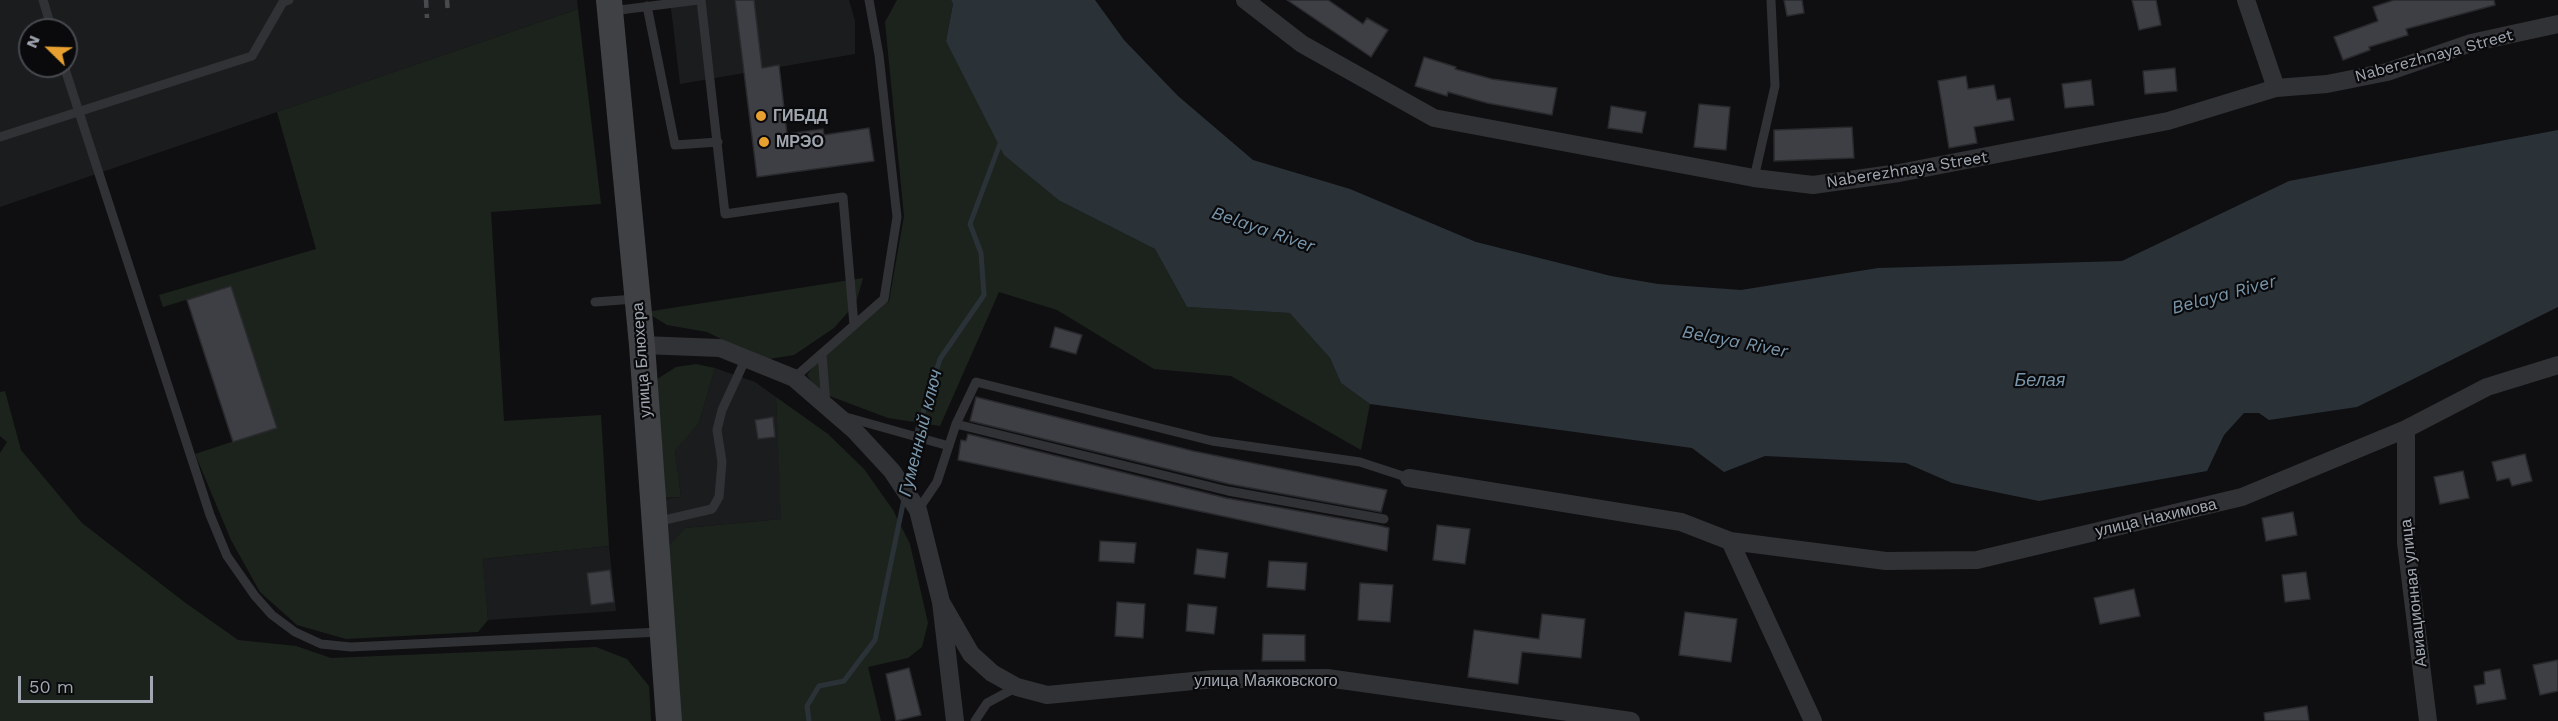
<!DOCTYPE html>
<meta charset="utf-8">
<style>
body{margin:0}
#map{position:relative;width:2558px;height:721px;overflow:hidden;background:#0f0f11;font-family:"Work Sans",sans-serif}
canvas{display:block}
.north{position:absolute;left:18px;top:18px;width:60px;height:60px;box-sizing:border-box;background:#0a0a0c;border:2px solid #46494e;border-radius:50%;rotate:293deg;font-size:16px;font-weight:700;line-height:24px;text-align:center;color:#a1a7b1}
.north::after{content:'';display:block;margin:auto;width:21px;height:27px;background:#e8a030;clip-path:polygon(50% 0,100% 100%,50% 72%,0 100%)}
.scale{position:absolute;left:18px;top:676px;width:135px;height:27px;box-sizing:border-box;border:3px solid #a1a7b1;border-top:0;padding-left:8px;font-size:18px;line-height:21px;white-space:nowrap;color:#a1a7b1;-webkit-text-stroke:4px #0a0a0c;paint-order:stroke}
</style>
<div id="map">
<canvas width="2558" height="721"></canvas>
<div class="north">N</div>
<div class="scale">50 m</div>
</div>
<script>
const ctx = document.querySelector('canvas').getContext('2d');
ctx.lineJoin = 'round';
function fill(path, color) { ctx.fillStyle = color; ctx.fill(path, 'evenodd'); }
const shape = rows => new Path2D(rows.map(r => 'M' + r).join(''));
function trace(path, color, width, dash) { ctx.strokeStyle = color; ctx.lineWidth = width; ctx.lineCap = dash ? 'butt' : 'round'; ctx.setLineDash(dash || []); ctx.stroke(path); }
function drawText(font, color, halo, rows, align = 'center') {
  ctx.font = font + ' "Work Sans",sans-serif'; ctx.lineWidth = 4.5; ctx.setLineDash([]); ctx.textBaseline = 'middle'; ctx.strokeStyle = halo; ctx.fillStyle = color; for (const [text, x, y, turn = 0] of rows) {
    ctx.save(); ctx.translate(x, y); ctx.rotate((+turn || 0) * Math.PI / 180); ctx.textAlign = isNaN(turn) ? turn : align; if (halo) ctx.strokeText(text, 0, 0); ctx.fillText(text, 0, 0); ctx.restore();
  }
}
fill(shape([
 [0,0,577,0,578,9,0,207],
 [30,30,66,30,66,66,30,66],
 [670,0,849,0,855,21,855,54,680,84],
 [715,368,755,382,776,397,782,519,685,528,667,547,664,499,681,497,675,451,699,423],
 [609,546,616,611,488,620,483,559]
]), '#1b1c1d');
fill(shape([
 [897,0,951,0,953,4,946,41,1060,201,1155,249,1187,307,1291,313,1330,358,1341,383,1370,404,1361,450,1231,376,1154,369,1057,310,999,292,940,426,888,418,819,392,807,375,815,364,889,301,904,216,885,22],
 [578,9,601,204,491,212,504,421,601,415,609,546,483,559,488,620,478,632,346,639,297,625,260,592,231,540,195,454,277,427,231,286,163,307,159,295,316,249,277,112],
 [863,278,856,303,834,328,794,355,769,359,747,352,707,332,667,325,646,312],
 [696,364,715,368,699,423,675,451,681,497,664,498,654,381,676,367],
 [5,391,21,450,82,523,183,601,238,640,296,646,331,658,596,647,627,659,649,686,651,721,0,721,0,453,7,442,0,436,0,392],
 [776,397,828,434,864,469,893,510,910,544,928,623,922,647,908,658,868,667,881,721,680,721,667,547,685,528,781,519]
]), '#1c231c');
fill(shape([
 [951,0,1095,0,1124,40,1178,96,1253,160,1350,189,1476,242,1611,276,1658,284,1741,290,1878,268,2122,261,2289,181,2558,130,2558,307,2357,407,2269,420,2259,413,2244,413,2224,435,2207,471,2039,501,1952,483,1906,463,1765,456,1724,472,1692,448,1370,404,1341,383,1330,358,1290,313,1187,307,1155,249,1060,201,1004,155,946,41,953,4]
]), '#2a3238');
trace(shape([
 [907,484,918,428,940,359,984,295,981,253,970,224,1001,141],
 [809,721,807,706,819,686,844,681,875,640,904,499]
]), '#2a3238', 5);
const building = shape([
 [735,0,754,0,762,68,779,65,787,134,823,129,824,135,869,128,874,161,757,177,735,0],
 [1287,0,1328,0,1363,24,1367,18,1388,30,1371,57,1287,0],
 [1784,0,1802,0,1804,13,1787,16,1784,0],
 [2132,0,2156,0,2161,25,2139,30,2132,0],
 [2394,0,2494,0,2495,5,2406,29,2408,35,2369,47,2370,50,2343,60,2334,37,2378,21,2373,7,2394,0],
 [1424,57,1456,67,1455,69,1492,79,1557,88,1552,115,1487,103,1448,92,1447,96,1415,86,1424,57],
 [2175,68,2177,91,2145,94,2143,71,2175,68],
 [1966,76,1968,89,1994,85,1997,100,2010,98,2014,120,1974,127,1977,143,1949,148,1938,81,1966,76],
 [2091,80,2094,105,2065,108,2062,84,2091,80],
 [1699,104,1730,107,1726,150,1694,147,1699,104],
 [1611,106,1646,112,1642,133,1608,128,1611,106],
 [1852,127,1854,158,1774,161,1774,130,1852,127],
 [231,286,277,428,233,442,187,300,231,286],
 [1055,327,1082,335,1076,354,1050,347,1055,327],
 [976,397,1193,451,1387,490,1381,512,1229,484,970,421,976,397],
 [773,417,775,437,758,439,755,420,773,417],
 [968,434,1226,498,1377,525,1389,528,1387,551,958,460,961,440,966,441,968,434],
 [2525,454,2532,481,2512,486,2509,478,2497,481,2492,462,2525,454],
 [2463,471,2469,498,2440,504,2434,477,2463,471],
 [2293,512,2297,535,2266,541,2262,518,2293,512],
 [1437,525,1470,529,1465,564,1433,560,1437,525],
 [1100,541,1136,543,1134,563,1099,561,1100,541],
 [1197,549,1228,553,1225,578,1194,574,1197,549],
 [1269,561,1307,563,1305,590,1267,587,1269,561],
 [610,570,614,602,591,605,587,573,610,570],
 [2306,572,2310,599,2285,602,2282,575,2306,572],
 [1360,583,1393,585,1390,622,1358,620,1360,583],
 [2134,589,2140,616,2100,624,2094,598,2134,589],
 [1117,602,1145,604,1143,638,1115,636,1117,602],
 [1188,604,1217,607,1214,634,1186,631,1188,604],
 [1685,612,1737,619,1731,662,1679,655,1685,612],
 [1542,614,1585,619,1581,658,1522,652,1518,684,1468,677,1474,630,1539,639,1542,614],
 [1263,634,1305,635,1305,661,1262,661,1263,634],
 [2558,660,2558,691,2540,695,2533,665,2558,660],
 [909,668,921,715,896,721,886,674,909,668],
 [2500,669,2506,699,2477,704,2474,686,2485,684,2484,672,2500,669],
 [2307,706,2309,721,2265,721,2264,713,2307,706]
]);
fill(building, '#3e3f44');
trace(building, '#292a2d', 1.5);
trace(shape([
 [43,0,52,30],
 [701,0,725,214,843,197,854,325],
 [647,6,675,145,718,142],
 [612,11,698,0],
 [64,66,210,515,227,556,255,596,272,615,295,632,321,644,351,647,660,632],
 [0,137,252,56,283,2,289,0],
 [1754,178,1775,86,1771,0],
 [595,302,635,299],
 [822,354,826,405],
 [794,378,884,299,897,217,879,55,869,0],
 [846,417,949,446],
 [956,424,976,382,1212,441,1360,462,1409,478],
 [918,510,937,482,956,424,1228,491,1384,519],
 [656,522,712,509,719,497,722,462,717,430,722,410,746,358],
 [975,721,987,703,1017,687]
]), '#313235', 9);
trace(shape([
 [1245,0,1302,44,1434,118,1754,178,1813,185,1899,173,2168,121,2276,88,2327,84,2387,72,2471,43,2558,24],
 [2246,0,2276,88],
 [642,345,720,348,794,378,854,430,892,471,918,510,941,602,955,721],
 [2406,429,2406,543,2428,721],
 [1409,478,1681,522,1730,541,1886,561,1977,560,2242,497,2406,429,2487,387,2558,365],
 [1730,541,1813,721],
 [941,602,971,654,992,673,1017,687,1047,695,1214,679,1327,678,1631,721]
]), '#313235', 18);
trace(shape([
 [609,0,642,345,669,721]
]), '#3f4145', 26);
trace(shape([
 [426,0,427,18],
 [447,0,448,14]
]), '#484a4e', 4.5, [8, 6]);
for (const [x, y, r, color] of [
 [761,116,6,"#e8a030"],
 [764,142,6,"#e8a030"]
]) { const dot = new Path2D(); dot.arc(x, y, r, 0, 2 * Math.PI); ctx.fillStyle = color; ctx.fill(dot); trace(dot, '#0a0a0c', 2); }
drawText('16px', '#a1a7b1', '#0a0a0c', [
 ["Naberezhnaya Street",2434,56,-15],
 ["Naberezhnaya Street",1907,170,-9],
 ["улица Блюхера",642,360,-94],
 ["улица Нахимова",2156,518,-13],
 ["Авиационная улица",2414,593,-96],
 ["улица Маяковского",1266,681]
]);
drawText('bold 16px', '#a1a7b1', '#0a0a0c', [
 ["ГИБДД",773,116],
 ["МРЭО",776,142]
], 'left');
drawText('italic 18px', '#7996ab', '#0a0a0c', [
 ["Belaya River",1263,230,19],
 ["Belaya River",2224,295,-15],
 ["Belaya River",1735,342,11],
 ["Белая",2040,381],
 ["Гуменный ключ",921,433,-76]
]);
</script>
